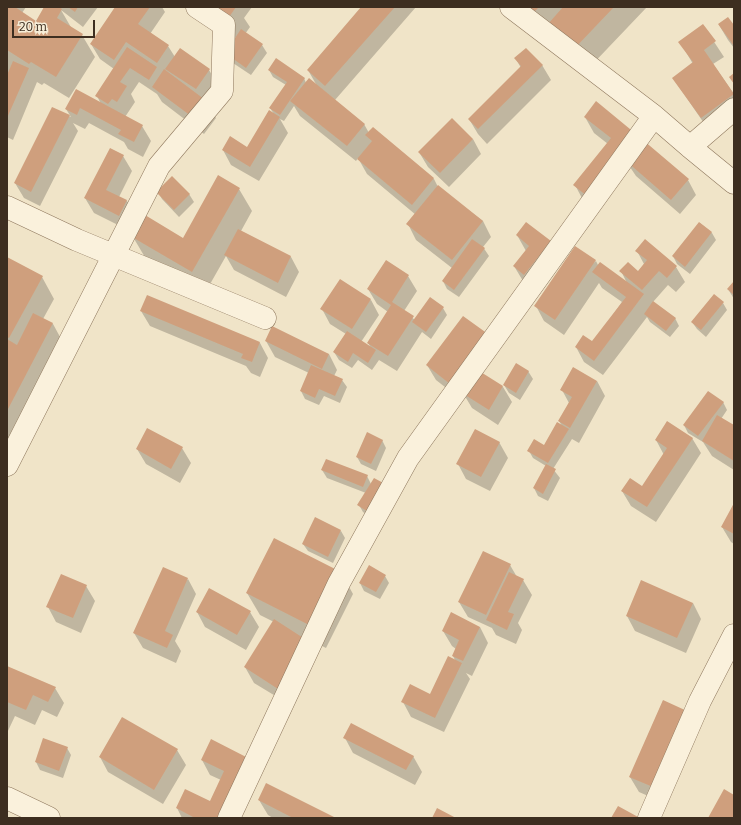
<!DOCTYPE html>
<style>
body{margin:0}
#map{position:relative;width:741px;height:825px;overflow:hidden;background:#f0e4c8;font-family:Bitter,serif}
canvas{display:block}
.frame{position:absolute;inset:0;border:8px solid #3d2e20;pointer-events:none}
.scale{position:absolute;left:12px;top:20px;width:83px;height:18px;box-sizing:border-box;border:2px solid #3d2e20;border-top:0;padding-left:5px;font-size:12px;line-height:14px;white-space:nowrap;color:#3d2e20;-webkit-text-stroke:3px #f7eed8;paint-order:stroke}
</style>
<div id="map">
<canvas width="741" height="825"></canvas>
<div class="frame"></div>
<div class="scale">20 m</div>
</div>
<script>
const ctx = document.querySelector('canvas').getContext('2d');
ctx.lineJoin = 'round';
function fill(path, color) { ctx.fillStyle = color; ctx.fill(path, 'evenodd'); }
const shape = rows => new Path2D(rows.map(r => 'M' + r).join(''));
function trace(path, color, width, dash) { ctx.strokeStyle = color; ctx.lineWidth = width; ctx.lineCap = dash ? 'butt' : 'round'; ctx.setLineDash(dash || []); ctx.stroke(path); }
fill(shape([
 [7,7,26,7,22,13,36,22,46,7,98,7,83,27,61,10,72,29,82,35,95,57,69,98,44,83,42,85,37,82,13,140,7,137],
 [116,7,162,7,165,12,150,34,168,46,175,57,209,70,218,85,207,103,216,118,204,134,162,102,157,94,139,82,131,94,135,102,125,117,142,126,151,141,143,157,128,149,124,142,89,123,85,129,73,123,78,131,40,206,24,198,15,183,53,108,71,117,66,109,101,104,97,96,114,69,100,59,91,44],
 [193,7,252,7,244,18,250,27,245,34,262,45,267,53,251,75,230,61,236,38],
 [362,7,416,7,335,100,364,124,369,133,373,128,434,179,438,187,483,221,491,237,483,247,489,256,459,297,447,289,443,281,452,268,416,240,408,224,416,215,367,174,358,158,356,161,300,116,294,106,284,121,280,119,288,133,259,181,231,165,223,150,247,148,274,114,270,108,286,85,273,77,269,70,304,78,306,83,317,86,308,70],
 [519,7,647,7,587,70],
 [703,25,724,57,713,64,734,94,734,115,710,132,673,78,693,64,680,42],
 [719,25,734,27,734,48,728,40],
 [516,59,542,65,551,80,487,144,478,134,469,119,521,68],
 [585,117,688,180,696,195,680,214,636,176,630,167,583,200,575,185,608,144,594,133],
 [473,139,481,154,449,187,428,167,419,152],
 [123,156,132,171,119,197,127,201,135,216,128,230,94,213,85,198],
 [239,189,252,211,241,231,291,257,299,272,286,297,234,270,226,256,205,293,146,259,133,237,183,239],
 [158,192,189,194,194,202,179,217,162,199],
 [700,223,712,233,716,240,690,274,677,264,673,256],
 [517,235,550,242,523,281,514,266,526,251],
 [637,251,676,267,685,282,676,292,668,285,653,302,675,318,679,326,670,337,650,322,647,317,603,375,584,362,576,347,593,343,622,302,602,288,599,283,564,335,544,321,536,306,596,261,598,265,627,283,621,271,638,272,644,264],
 [7,258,42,277,54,299,43,319,53,324,65,346,7,456],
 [408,276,417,291,404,311,415,320,443,308,447,315,431,339,422,332,397,371,379,360,372,370,358,360,352,368,339,360,334,352,346,334,330,324,322,309,371,300,379,315,361,342,371,348,368,343,388,312,377,304,368,289],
 [734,283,734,299,728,289],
 [723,303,727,310,706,337,697,329,692,322],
 [141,311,260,343,268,358,260,377,251,373,246,366,150,326],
 [266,341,329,354,337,370,334,376,342,380,347,387,340,403,324,396,319,405,305,399,301,391,309,373,275,357],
 [427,365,479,372,503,387,512,402,498,425,472,408,463,393,459,398,436,380],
 [528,371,533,379,520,400,509,393,504,385],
 [597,381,605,396,579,443,572,439,553,469,560,478,548,501,538,496,534,488,546,466,533,458,529,451,544,446,562,426,559,421,569,403,562,390],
 [723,402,727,410,721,419,734,427,734,470,712,456,703,442,688,433,684,425],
 [692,438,701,453,656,522,631,506,622,491,642,488,664,455,656,440],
 [382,440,386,448,376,471,361,464,357,457],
 [499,442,508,458,490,491,466,479,458,464],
 [182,448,191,463,180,483,146,464,137,449],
 [322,470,367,476,371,484,374,520,363,512,359,505,366,493,327,478],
 [734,505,734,544,731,542,722,527],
 [341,531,345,538,333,563,308,551,303,544],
 [510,565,517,577,523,580,532,595,518,623,522,630,516,644,496,635,492,628,468,617,459,602],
 [341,572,353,594,326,648,304,637,287,703,254,683,245,667,274,622,260,615,247,593],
 [385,576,389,583,380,599,364,591,360,583],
 [188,579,196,594,175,641,181,651,176,663,143,648,134,633],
 [86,586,95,601,81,633,56,622,48,607],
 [693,603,701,619,686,653,635,631,627,616],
 [197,612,250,612,259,627,246,650,205,627],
 [480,627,488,643,472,676,466,673,470,679,444,732,411,717,403,702,430,695,456,662,453,656,456,649,452,646,443,631],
 [7,667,55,688,64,703,57,717,42,710,35,725,15,716,7,733],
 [663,701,662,802,639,792,630,777],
 [345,738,413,756,422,772,415,785,353,753],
 [44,740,67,748,71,755,63,778,40,770,36,762],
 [177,750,186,765,163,804,108,772,100,757],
 [249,759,236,818,182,818,177,808,210,802,221,780,210,775,202,760],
 [259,800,333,818,273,818,268,815]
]), '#0003');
fill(shape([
 [7,7,15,7,36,21,44,7,59,7,62,9,57,18,83,34,56,77,31,62,29,64,7,50],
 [68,7,78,7,75,12],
 [115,7,150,7,138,24,169,45,157,63,126,42,114,60,90,44],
 [210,7,236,7,227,20],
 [361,7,395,7,325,86,307,70],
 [525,7,539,7,532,14],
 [563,7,614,7,574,49,548,24],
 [728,17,734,25,734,46,718,24],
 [703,24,716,41,704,50,734,94,701,118,672,78,693,62,678,42],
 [241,29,263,44,246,68,225,53],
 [127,47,157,67,149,80,130,68,120,82,127,86,117,102,112,99,108,104,95,96],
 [180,48,210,69,196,89,165,69],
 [526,48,543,65,478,129,468,119,521,66,514,58],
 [276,58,305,78,280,115,269,108,287,82,268,70],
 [13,61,29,68,7,118,7,75],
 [164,69,208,102,195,119,152,87],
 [734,73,734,84,729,77],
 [309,78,365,124,347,146,290,101],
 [76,89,143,125,134,142,118,134,121,130,80,108,77,115,65,109],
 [596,101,636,134,587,196,573,185,611,138,584,117],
 [52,107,70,115,31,192,14,183],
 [269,110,280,117,250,167,222,150,230,136,247,147],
 [452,118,473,139,440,173,418,152],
 [373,127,434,178,412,205,357,159,372,141,365,135],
 [643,140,689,179,671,200,626,161],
 [110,148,124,155,106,190,127,200,119,216,84,198],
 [218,175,240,188,192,272,132,237,145,215,183,238],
 [172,176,190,194,174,210,156,192],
 [438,185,483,221,452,260,406,224],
 [526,222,551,241,524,275,513,266,529,246,516,235],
 [699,222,712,232,685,267,672,256],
 [238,229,291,256,278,283,224,255],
 [472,239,485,248,454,290,442,281],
 [645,239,677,266,667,278,659,271,642,290,619,271,628,262,638,271,647,260,635,251],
 [575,246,596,260,555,320,534,306],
 [7,257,43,276,9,338,7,337],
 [386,260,409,275,392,302,414,316,388,356,367,343,391,305,367,289],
 [600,262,644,294,594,361,575,347,583,335,592,341,626,297,592,272],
 [340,279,371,299,352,329,320,309],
 [734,281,734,295,727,289],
 [714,294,724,302,701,330,691,322],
 [147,295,260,342,252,362,241,358,243,354,140,311],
 [430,297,444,307,426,332,412,322],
 [653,301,676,318,666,331,644,314],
 [33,313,53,323,7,411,7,339,17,345],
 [463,316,488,334,450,384,426,365],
 [272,326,329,354,322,369,265,341],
 [347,331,376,350,368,363,353,353,348,362,333,352],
 [516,363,529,371,516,393,503,385],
 [311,365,343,379,335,396,319,389,315,398,300,391],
 [573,367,597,381,570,428,558,421,572,397,560,390],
 [476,369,503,386,489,410,462,393],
 [708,391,724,402,698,436,683,425],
 [717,415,734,425,734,461,702,441],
 [667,421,693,438,647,507,621,491,630,478,642,486,667,448,655,440],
 [557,422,569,429,548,463,527,451,534,439,544,445],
 [147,428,183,447,171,469,136,449],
 [475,429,500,442,481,477,456,464],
 [367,432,383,440,371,464,356,457],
 [326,459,368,475,363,487,321,470],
 [546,464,556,469,543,494,533,488],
 [374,478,387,485,370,513,357,505],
 [734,503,734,534,721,527],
 [315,517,341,530,328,557,302,544],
 [274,538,341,572,313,627,246,593],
 [483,551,511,564,486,615,458,602],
 [369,565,386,575,376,592,359,583],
 [163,567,188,578,165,631,173,635,167,648,133,633],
 [509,572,524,579,508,612,514,614,507,630,486,620],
 [61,574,87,585,73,618,46,607],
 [641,580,693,603,677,638,626,616],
 [209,588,251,611,237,635,196,612],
 [451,612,480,627,463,661,452,656,459,640,442,631],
 [274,619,308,641,278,689,244,667],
 [448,656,462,663,435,718,401,702,410,684,430,694],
 [7,666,56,687,48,702,33,695,26,710,7,702],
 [663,700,687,711,653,787,629,777],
 [122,717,178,749,154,790,99,757],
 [351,723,414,756,406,770,343,738],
 [43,738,68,747,59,771,35,762],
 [211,739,250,759,220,818,195,818,176,808,185,789,210,801,224,771,201,760],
 [266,783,336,818,293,818,258,800],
 [724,789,734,795,734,818,708,818],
 [618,806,640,818,611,818],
 [437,808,456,818,432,818]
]), '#cf9f7d');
const minor = shape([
 [511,7,654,116,690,147,734,183],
 [690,147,734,109],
 [7,207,77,240,265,318],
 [7,465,159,166,222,91,224,25,197,7],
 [7,798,49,818],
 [229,818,339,583,408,458,654,116],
 [649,818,700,701,734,635]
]);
trace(minor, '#8d765c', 23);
trace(minor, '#faf1dc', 22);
</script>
